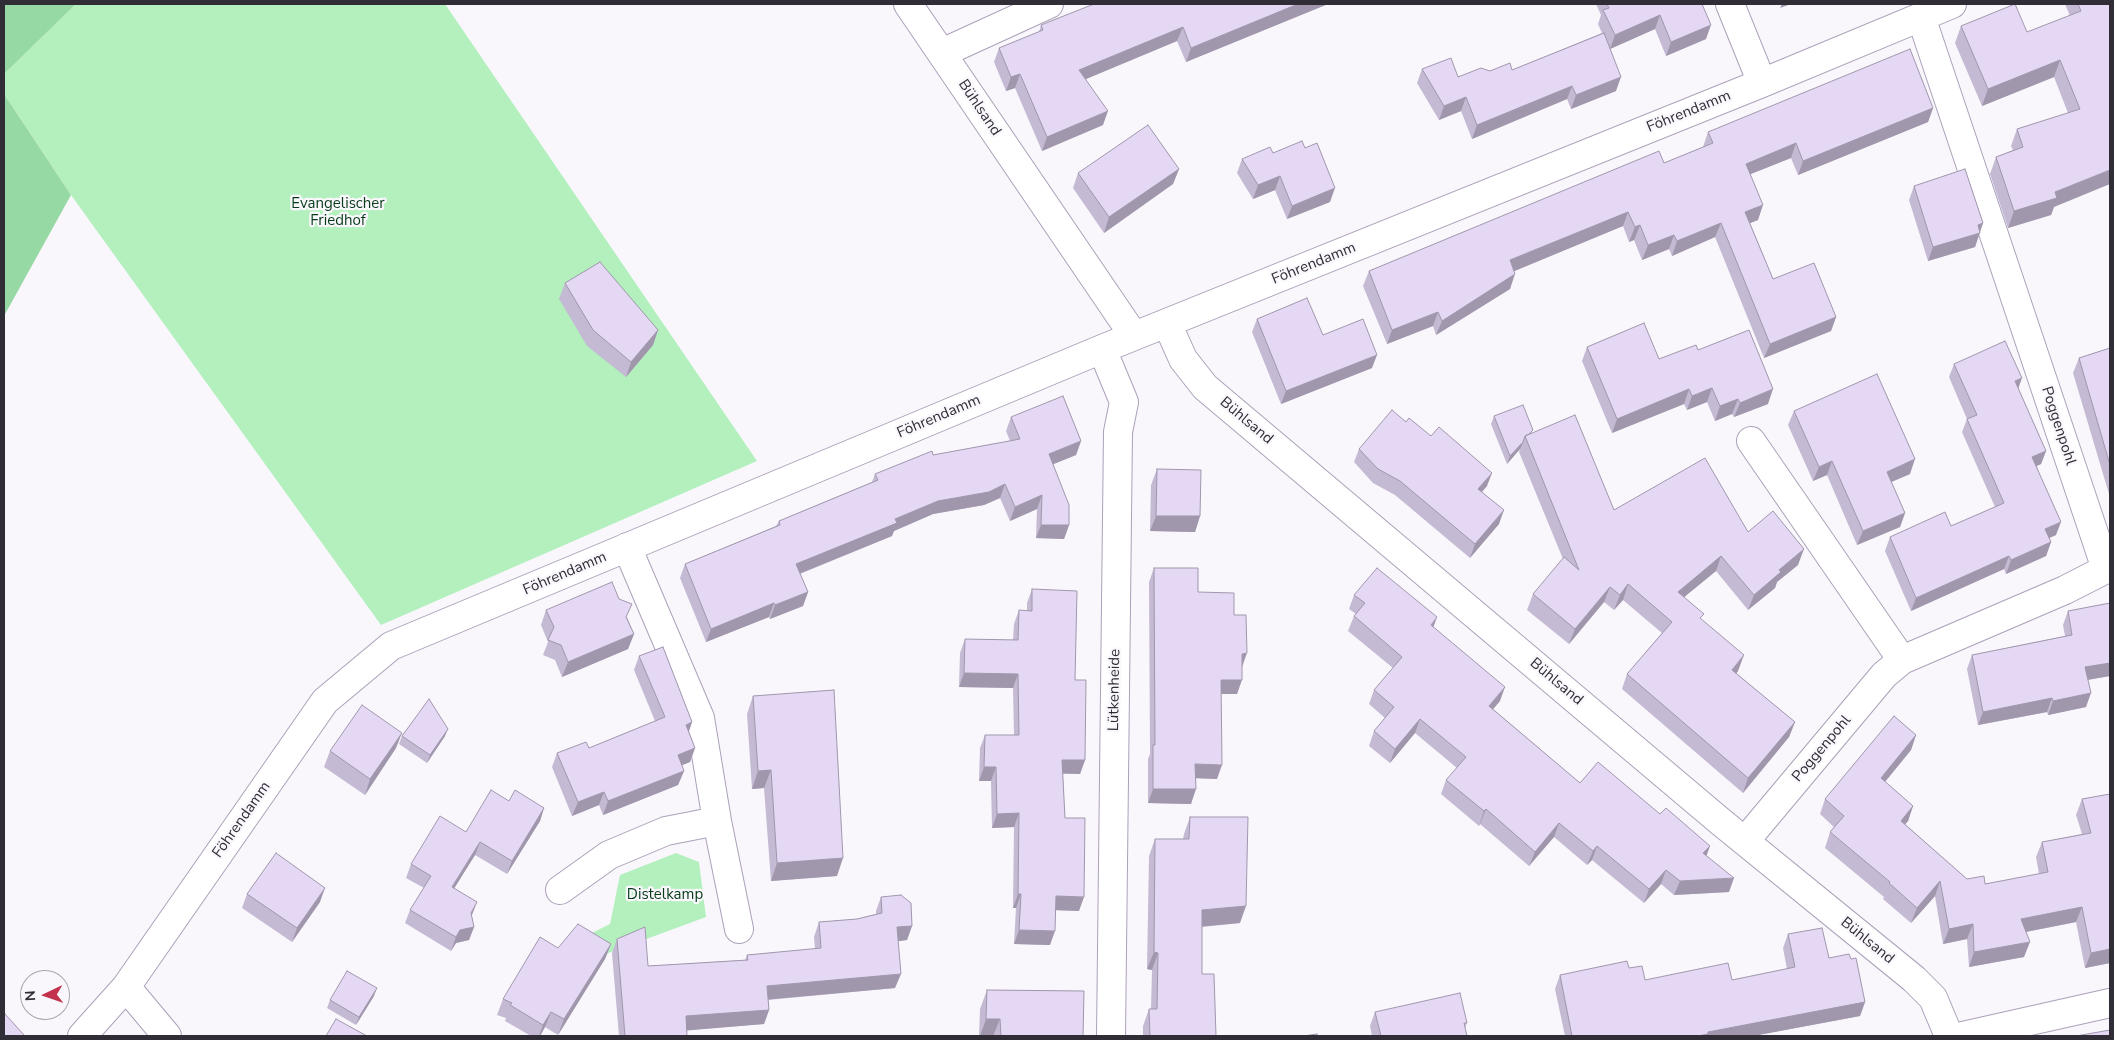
<!DOCTYPE html>
<meta charset="utf-8">
<style>
body{margin:0}
#map{position:relative;width:2114px;height:1040px;overflow:hidden;background:#f9f7fc;font-family:"Nunito Sans",sans-serif}
canvas{display:block}
.frame{position:absolute;inset:0;border:5px solid #312d36;pointer-events:none}
.north{position:absolute;left:20px;top:970px;width:50px;height:50px;box-sizing:border-box;background:#f9f7fc;border:1px solid #a9a6ad;border-radius:50%;rotate:267deg;font-size:14px;font-weight:700;line-height:20px;text-align:center;color:#312d36}
.north::after{content:'';display:block;margin:auto;width:18px;height:22px;background:#c2324c;clip-path:polygon(50% 0,100% 100%,50% 72%,0 100%)}
</style>
<div id="map">
<canvas width="2114" height="1040"></canvas>
<div class="frame"></div>
<div class="north">N</div>
</div>
<script>
const ctx = document.querySelector('canvas').getContext('2d');
ctx.lineJoin = 'round';
function fill(path, color) { ctx.fillStyle = color; ctx.fill(path, 'evenodd'); }
const shape = rows => new Path2D(rows.map(r => 'M' + r).join(''));
function trace(path, color, width, dash) { ctx.strokeStyle = color; ctx.lineWidth = width; ctx.lineCap = dash ? 'butt' : 'round'; ctx.setLineDash(dash || []); ctx.stroke(path); }
function drawText(font, color, halo, rows, align = 'center') {
  ctx.font = font + ' "Nunito Sans",sans-serif'; ctx.lineWidth = 4.5; ctx.setLineDash([]); ctx.textBaseline = 'middle'; ctx.strokeStyle = halo; ctx.fillStyle = color; for (const [text, x, y, turn = 0] of rows) {
    ctx.save(); ctx.translate(x, y); ctx.rotate((+turn || 0) * Math.PI / 180); ctx.textAlign = isNaN(turn) ? turn : align; if (halo) ctx.strokeText(text, 0, 0); ctx.fillText(text, 0, 0); ctx.restore();
  }
}
fill(shape([
 [76,4,445,4,757,461,381,625,71,195,4,94,4,74],
 [676,853,699,862,706,917,603,955,578,940,610,924,620,875]
]), '#b3f0be');
fill(shape([
 [4,4,76,4,4,74],
 [4,94,71,195,4,316]
]), '#97d9a4');
const minor = shape([
 [908,4,1134,336],
 [1730,4,1762,83],
 [1921,17,2106,569],
 [942,53,1049,4],
 [1167,323,1183,359,1205,387,1721,822,1914,979,1933,998,1949,1036],
 [1102,349,1124,402,1118,432,1111,1036],
 [1751,441,1902,660],
 [627,547,700,718,717,821,739,929],
 [1745,841,1884,675,1902,660,2065,590,2110,567],
 [560,890,609,855,666,831,717,821],
 [126,987,167,1036],
 [82,1036,126,987,325,701,391,646,1102,349,1762,83,1952,4],
 [1963,1036,2110,1003]
]);
trace(minor, '#aba1b9', 30);
trace(minor, '#fff', 28);
fill(shape([
 [1328,4,1186,62,1177,41,1086,79,1103,125,1042,151,1015,88,1006,91,994,62,999,48,1039,32,1041,25],
 [1596,4,1702,4,1706,39,1666,56,1655,29,1610,49,1616,91,1571,109,1567,99,1472,139,1461,111,1439,120,1417,83,1422,69,1458,77,1490,71,1512,70,1602,33,1598,24,1601,15],
 [2065,4,2110,4,2054,207,2051,215,2008,228,1990,174,1996,157,2013,150,2011,146,2017,129,2068,113,2054,77,1982,106,1955,43,1961,26,2027,32,2070,16],
 [1933,108,1928,122,1798,175,1791,158,1750,174,1758,220,1750,223,1773,279,1836,317,1831,331,1764,358,1715,237,1672,256,1669,249,1642,260,1634,240,1629,242,1623,226,1514,271,1510,289,1436,335,1433,326,1387,344,1363,286,1369,271,1664,163,1703,147,1708,132],
 [1305,148,1330,202,1287,219,1275,190,1253,199,1237,173,1242,159],
 [1179,169,1173,184,1104,233,1073,188,1078,173],
 [1914,186,1983,223,1975,247,1928,261,1909,200],
 [565,283,658,330,653,345,626,377,587,346,559,299],
 [1257,319,1323,335,1372,368,1281,404,1252,332],
 [1587,347,1659,359,1698,350,1768,404,1734,417,1732,414,1715,421,1707,402,1687,410,1684,404,1612,433,1582,361],
 [2110,348,2110,493,2109,494,2073,373,2079,358],
 [1954,364,2018,388,2046,451,2041,464,2037,466,2056,535,2049,538,2051,542,2046,556,2006,574,2004,569,1911,611,1885,551,1890,537,1951,526,1995,507,1962,432,1967,419,1949,377],
 [1794,411,1910,474,1891,482,1905,513,1900,527,1857,545,1827,475,1813,481,1788,425],
 [1494,416,1532,433,1614,510,1748,532,1798,565,1777,582,1775,588,1748,610,1716,571,1684,597,1738,671,1736,673,1795,722,1789,737,1743,793,1622,689,1627,674,1662,633,1623,600,1614,610,1604,602,1569,644,1527,610,1533,594,1563,559,1519,452,1520,449,1507,464,1491,424],
 [1011,417,1081,441,1076,455,1053,464,1069,525,1064,539,1036,538,1037,509,1010,521,1000,498,984,505,933,514,894,531,892,536,800,574,808,592,803,606,770,619,769,617,706,642,680,578,685,564,776,526,779,521,872,482,875,474,933,455,1010,441,1006,431],
 [1406,422,1431,436,1487,486,1482,492,1499,524,1470,558,1395,495,1373,483,1354,462,1359,449],
 [1157,469,1200,516,1195,532,1150,531,1151,485],
 [1154,568,1198,592,1234,615,1242,667,1237,694,1221,694,1217,779,1196,778,1191,804,1148,803,1148,759,1150,754,1149,582],
 [1032,589,1075,680,1085,760,1080,774,1063,774,1065,818,1079,911,1056,910,1050,945,1014,944,1016,908,1013,908,1014,827,992,828,991,781,979,781,980,748,985,735,1014,735,1013,688,959,687,960,653,965,639,1013,640,1014,624,1019,610,1027,611,1027,603],
 [1354,595,1433,627,1500,701,1493,709,1580,783,1706,856,1729,892,1674,895,1661,884,1644,903,1592,860,1587,865,1554,837,1529,866,1480,824,1479,826,1441,794,1446,780,1457,768,1415,733,1390,763,1369,746,1374,731,1385,718,1369,704,1374,690,1393,668,1348,631,1354,616,1356,614,1349,609],
 [2110,603,2110,676,2088,680,2086,707,2048,715,2047,712,1978,725,1967,669,1972,655,2065,636,2063,625,2068,611],
 [546,610,627,617,634,634,628,649,562,677,555,660,543,655,548,642,541,625],
 [639,656,692,722,689,732,695,748,690,762,681,765,684,771,678,785,603,815,599,805,572,816,552,767,557,753,589,748,655,721,634,670],
 [753,696,837,876,771,881,764,788,752,789,747,714],
 [1916,735,1911,750,1885,782,1913,806,1908,821,1905,824,1967,879,1985,884,2039,874,2036,857,2042,842,2082,834,2076,815,2082,799,2110,794,2110,963,2085,968,2076,922,2026,932,2024,957,1969,967,1967,939,1943,944,1935,896,1911,923,1883,899,1884,897,1825,848,1830,832,1834,827,1820,814,1825,799],
 [402,736,445,736,427,763,399,744],
 [396,748,365,795,324,767,330,751],
 [509,801,544,808,540,821,507,874,475,855,454,888,472,917,474,927,469,940,456,943,451,951,405,923,410,910,424,888,406,878,411,864,466,832],
 [1190,817,1240,923,1202,927,1202,974,1216,1036,1143,1036,1143,1026,1149,1009,1151,1009,1152,970,1147,969,1149,856,1155,839,1183,839,1184,834],
 [247,894,320,902,292,942,242,908],
 [881,897,912,926,907,940,898,941,895,988,768,1000,769,1010,764,1024,687,1030,687,1036,619,1036,612,953,617,939,648,966,745,960,747,955,815,949,814,937,819,922,857,919,876,914,876,911],
 [1788,934,1829,958,1865,1002,1860,1016,1753,1036,1565,1036,1555,989,1560,975,1629,968,1645,980,1732,980,1787,969,1783,948],
 [611,944,605,959,558,1035,545,1027,540,1036,531,1036,505,1021,506,1018,497,1015,503,999,558,948],
 [987,990,1084,991,1083,1036,979,1036,980,1009],
 [374,996,356,1025,327,1008,330,1000],
 [1375,1012,1467,1023,1465,1028,1467,1036,1372,1036,1370,1026]
]), '#c4bad3');
fill(shape([
 [1298,4,1328,4,1186,62,1191,48],
 [1782,4,1791,4,1780,8],
 [1660,15,1655,29,1610,49,1615,35],
 [1711,25,1706,39,1666,56,1671,42],
 [1183,27,1177,41,1074,84,1079,70],
 [2060,60,2054,77,1982,106,1988,89],
 [1020,74,1015,88,1006,91,1011,77],
 [1621,77,1616,91,1571,109,1576,95],
 [1572,86,1567,99,1472,139,1477,125],
 [1466,97,1461,111,1439,120,1444,106],
 [1933,108,1928,122,1798,175,1803,161],
 [1108,111,1103,125,1042,151,1047,137],
 [1796,143,1791,158,1741,178,1746,164],
 [1179,169,1173,184,1104,233,1109,217],
 [2110,170,2110,184,2054,207,2051,215,2008,228,2014,211,2055,192],
 [1280,176,1275,190,1253,199,1258,185],
 [1335,188,1330,202,1287,219,1292,206],
 [1763,205,1758,220,1740,227,1745,212],
 [1628,212,1623,226,1505,275,1510,260],
 [1721,223,1715,237,1672,256,1677,241],
 [1983,223,1975,247,1928,261,1933,247,1978,225],
 [1640,225,1634,240,1629,242,1635,227],
 [1674,235,1669,249,1642,260,1648,245],
 [1515,274,1510,289,1436,335,1442,321],
 [1438,312,1433,326,1387,344,1392,330],
 [1836,317,1831,331,1764,358,1770,344],
 [658,330,653,345,626,377,631,362],
 [1377,355,1372,368,1281,404,1286,391],
 [2022,378,2017,392,2015,381],
 [1712,388,1707,402,1687,410,1692,396],
 [1689,389,1684,404,1612,433,1617,419],
 [1773,389,1768,404,1734,417,1740,403],
 [1738,399,1732,414,1715,421,1720,406],
 [1081,441,1076,455,1044,468,1049,454],
 [1523,442,1520,449,1507,464,1510,456],
 [2046,451,2041,464,2027,470,2032,457],
 [1915,459,1910,474,1882,486,1887,472],
 [1832,461,1827,475,1813,481,1819,467],
 [1492,473,1487,486,1473,502,1478,489],
 [1005,484,1000,498,984,505,933,514,894,531,892,536,791,577,796,564,895,519,938,501],
 [1042,495,1037,509,1010,521,1015,507],
 [1504,510,1499,524,1470,558,1475,544],
 [1905,513,1900,527,1857,545,1863,531],
 [1156,516,1200,516,1195,532,1150,531],
 [2061,522,2056,535,2040,542,2045,529],
 [1041,525,1069,525,1064,539,1036,538],
 [2051,542,2046,556,2006,574,2011,560],
 [1804,549,1798,565,1777,582,1775,588,1748,610,1754,595,1779,570],
 [1721,556,1716,571,1672,607,1678,592],
 [2009,556,2004,569,1911,611,1916,598],
 [1628,584,1623,600,1614,610,1620,595],
 [1610,587,1604,602,1569,644,1575,629],
 [808,592,803,606,770,619,775,605],
 [774,603,769,617,706,642,711,629],
 [1437,617,1432,631,1431,625],
 [634,634,628,649,562,677,568,662],
 [1247,653,1242,667,1242,654],
 [1744,655,1738,671,1727,686,1732,670],
 [2110,663,2110,676,2080,681,2085,667],
 [964,673,1018,674,1013,688,959,687],
 [1221,680,1242,680,1237,694,1215,694],
 [1505,687,1500,701,1484,720,1489,706],
 [2091,693,2086,707,2048,715,2053,701],
 [2052,698,2047,712,1978,725,1983,712],
 [1420,719,1415,733,1390,763,1395,749],
 [692,722,687,736,686,725],
 [1795,722,1789,737,1743,793,1748,778],
 [448,729,445,736,427,763,430,755],
 [402,733,396,748,365,795,370,779],
 [1916,735,1911,750,1875,794,1881,778],
 [695,748,690,762,673,769,678,755],
 [1062,760,1085,760,1080,774,1057,773],
 [1195,764,1222,765,1217,779,1190,778],
 [984,767,996,767,991,781,979,781],
 [771,770,764,788,752,789,758,771],
 [684,771,678,785,603,815,608,801],
 [1153,789,1196,789,1191,804,1148,803],
 [604,792,599,805,572,816,578,802],
 [1913,806,1908,821,1895,836,1901,821],
 [544,808,540,821,507,874,512,861],
 [1486,809,1480,824,1479,826,1484,811],
 [1019,813,1014,827,992,828,997,814],
 [1559,823,1554,837,1529,866,1535,852],
 [480,842,475,855,447,900,452,887],
 [1597,846,1592,860,1587,865,1593,851],
 [1710,846,1705,860,1703,853],
 [843,858,837,876,771,881,777,863],
 [1666,870,1661,884,1644,903,1649,889],
 [1734,878,1729,892,1674,895,1680,881],
 [1940,881,1935,896,1911,923,1917,908],
 [325,888,320,902,292,942,297,928],
 [1018,894,1021,894,1016,908,1013,908],
 [1056,896,1084,897,1079,911,1051,910],
 [477,902,472,915,466,926,471,913],
 [1246,906,1240,923,1196,927,1202,910],
 [2082,907,2076,922,2015,934,2021,919],
 [1973,924,1967,939,1943,944,1949,929],
 [912,926,907,940,892,942,897,927],
 [474,927,469,940,456,943,451,951,456,937,460,930],
 [1019,930,1055,931,1050,945,1014,944],
 [2030,942,2024,957,1969,967,1974,952],
 [611,944,605,959,558,1035,564,1019],
 [2110,949,2110,963,2085,968,2091,953],
 [1154,952,1158,953,1152,970,1147,969],
 [901,974,895,988,762,1000,767,986],
 [377,988,374,996,356,1025,359,1017],
 [1865,1002,1860,1016,1753,1036,1698,1036,1708,1032],
 [769,1010,764,1024,681,1031,686,1016],
 [551,1012,545,1027,540,1036,539,1036,543,1025],
 [986,1019,1000,1019,993,1036,980,1036]
]), '#a097ac');
const building = shape([
 [1094,4,1298,4,1191,48,1183,27,1079,70,1108,111,1047,137,1020,74,1011,77,999,48,1043,30,1041,25,1094,4],
 [1607,4,1702,4,1711,25,1671,42,1660,15,1615,35,1603,10,1609,8,1607,4],
 [2015,4,2027,32,2081,11,2078,4,2110,4,2110,170,2055,192,2057,198,2014,211,1996,157,2023,147,2017,129,2080,109,2060,60,1988,89,1961,26,2015,4],
 [1604,33,1621,77,1576,95,1572,86,1477,125,1466,97,1444,106,1422,69,1451,58,1458,77,1481,68,1490,71,1510,63,1512,70,1604,33],
 [1910,49,1933,108,1803,161,1796,143,1746,164,1763,205,1745,212,1773,279,1814,263,1836,317,1770,344,1721,223,1677,241,1674,235,1648,245,1640,225,1635,227,1628,212,1510,260,1515,274,1442,321,1438,312,1392,330,1369,271,1659,151,1664,163,1713,143,1708,132,1910,49],
 [1148,125,1179,169,1109,217,1078,173,1148,125],
 [1302,141,1305,148,1317,143,1335,188,1292,206,1280,176,1258,185,1242,159,1270,147,1273,153,1302,141],
 [1965,169,1983,223,1978,225,1980,233,1933,247,1914,186,1965,169],
 [600,262,658,330,631,362,593,330,565,283,600,262],
 [1307,298,1323,335,1363,319,1377,355,1286,391,1257,319,1307,298],
 [1644,323,1659,359,1696,345,1698,350,1749,330,1773,389,1740,403,1738,399,1720,406,1712,388,1692,396,1689,389,1617,419,1587,347,1644,323],
 [2005,341,2022,378,2015,381,2046,451,2032,457,2061,522,2045,529,2051,542,2011,560,2009,556,1916,598,1890,537,1945,512,1951,526,2004,503,1967,419,1977,415,1954,364,2005,341],
 [2110,348,2110,465,2079,358,2110,348],
 [1877,374,1915,459,1887,472,1905,513,1863,531,1832,461,1819,467,1794,411,1877,374],
 [1063,396,1081,441,1049,454,1069,505,1069,525,1041,525,1042,495,1015,507,1005,484,989,492,938,501,895,519,897,523,796,564,808,592,775,605,774,603,711,629,685,564,780,525,779,521,878,480,875,474,932,451,933,455,1020,439,1011,417,1063,396],
 [1523,405,1533,430,1529,434,1525,436,1523,442,1510,456,1494,416,1523,405],
 [1392,410,1406,422,1409,418,1431,436,1439,427,1492,473,1478,489,1504,510,1475,544,1400,481,1378,469,1359,449,1392,410],
 [1575,415,1614,510,1705,458,1748,532,1773,511,1804,549,1779,570,1781,572,1754,595,1721,556,1678,592,1704,614,1700,618,1744,655,1732,670,1795,722,1748,778,1627,674,1672,622,1628,584,1620,595,1610,587,1575,629,1533,594,1564,557,1579,570,1525,436,1575,415],
 [1157,469,1201,470,1200,516,1156,516,1157,469],
 [1154,568,1198,568,1198,592,1234,593,1234,615,1246,615,1247,653,1242,654,1242,680,1221,680,1222,765,1195,764,1196,789,1153,789,1153,745,1155,745,1154,568],
 [1377,568,1437,617,1431,625,1505,687,1489,706,1580,783,1598,762,1660,814,1666,808,1710,846,1703,853,1734,878,1680,881,1666,870,1649,889,1597,846,1593,851,1559,823,1535,852,1486,809,1484,811,1446,780,1466,757,1420,719,1395,749,1374,731,1394,707,1374,690,1402,657,1354,616,1365,603,1354,595,1377,568],
 [612,582,619,599,632,604,626,617,634,634,568,662,561,645,548,640,554,627,546,610,612,582],
 [1032,589,1077,591,1075,680,1086,680,1085,760,1062,760,1065,818,1085,818,1084,897,1056,896,1055,931,1019,930,1021,894,1018,894,1019,813,997,814,996,767,984,767,985,735,1019,735,1018,674,964,673,965,639,1018,640,1019,610,1032,611,1032,589],
 [2110,603,2110,663,2085,667,2091,693,2053,701,2052,698,1983,712,1972,655,2072,635,2068,611,2110,603],
 [663,647,692,722,686,725,695,748,678,755,684,771,608,801,604,792,578,802,557,753,586,742,589,748,665,717,639,656,663,647],
 [834,690,843,858,777,863,771,770,758,771,753,696,834,690],
 [429,699,448,729,430,755,402,736,429,699],
 [362,705,402,733,370,779,330,751,362,705],
 [1894,716,1916,735,1881,778,1913,806,1901,821,1967,879,1984,876,1985,884,2048,872,2042,842,2091,833,2082,799,2110,794,2110,949,2091,953,2082,907,2021,919,2030,942,1974,952,1973,924,1949,929,1940,881,1917,908,1889,883,1890,882,1830,832,1844,816,1825,799,1894,716],
 [491,790,509,801,515,790,544,808,512,861,480,842,452,887,477,902,471,913,474,927,460,930,456,937,410,910,431,876,411,864,440,816,466,832,491,790],
 [1190,817,1248,817,1246,906,1202,910,1202,974,1214,974,1216,1036,1150,1036,1149,1009,1157,1009,1158,953,1154,952,1155,839,1189,839,1190,817],
 [276,853,325,888,297,928,247,894,276,853],
 [901,895,911,903,912,926,897,927,901,974,767,986,769,1010,686,1016,687,1036,625,1036,617,939,645,927,648,966,748,960,747,955,821,948,819,922,857,919,882,913,881,897,901,895],
 [578,924,611,944,564,1019,551,1012,543,1025,510,1005,512,1003,503,999,540,937,558,948,578,924],
 [1822,928,1829,958,1849,954,1851,959,1856,958,1865,1002,1708,1032,1708,1034,1698,1036,1572,1036,1560,975,1627,961,1629,968,1642,966,1645,980,1728,963,1732,980,1795,967,1788,934,1822,928],
 [347,971,377,988,359,1017,330,1000,347,971],
 [987,990,1084,991,1083,1036,1001,1036,1000,1019,986,1019,987,990],
 [1460,993,1467,1023,1464,1023,1467,1036,1381,1036,1375,1012,1460,993],
 [5,1014,25,1036,4,1036,4,1015,5,1014],
 [336,1019,367,1036,326,1036,336,1019],
 [2110,1030,2110,1036,2076,1036,2110,1030],
 [1317,1034,1317,1036,1303,1036,1317,1034]
]);
fill(building, '#e4d8f5');
trace(building, '#a097ac', 1);
drawText('15px', '#312d36', '#f9f7fc', [
 ["Bühlsand",979,108,56],
 ["Föhrendamm",1689,112,-22],
 ["Föhrendamm",1314,264,-22],
 ["Föhrendamm",939,417,-23],
 ["Bühlsand",1246,421,40],
 ["Poggenpohl",2058,426,72],
 ["Föhrendamm",565,574,-23],
 ["Bühlsand",1556,682,40],
 ["Lütkenheide",1115,690,-89],
 ["Poggenpohl",1822,749,-50],
 ["Föhrendamm",242,820,-55],
 ["Bühlsand",1867,941,39]
]);
drawText('15px', '#083b19', '#f9f7fc', [
 ["Evangelischer",338,204],
 ["Friedhof",338,221],
 ["Distelkamp",665,895]
]);
</script>
